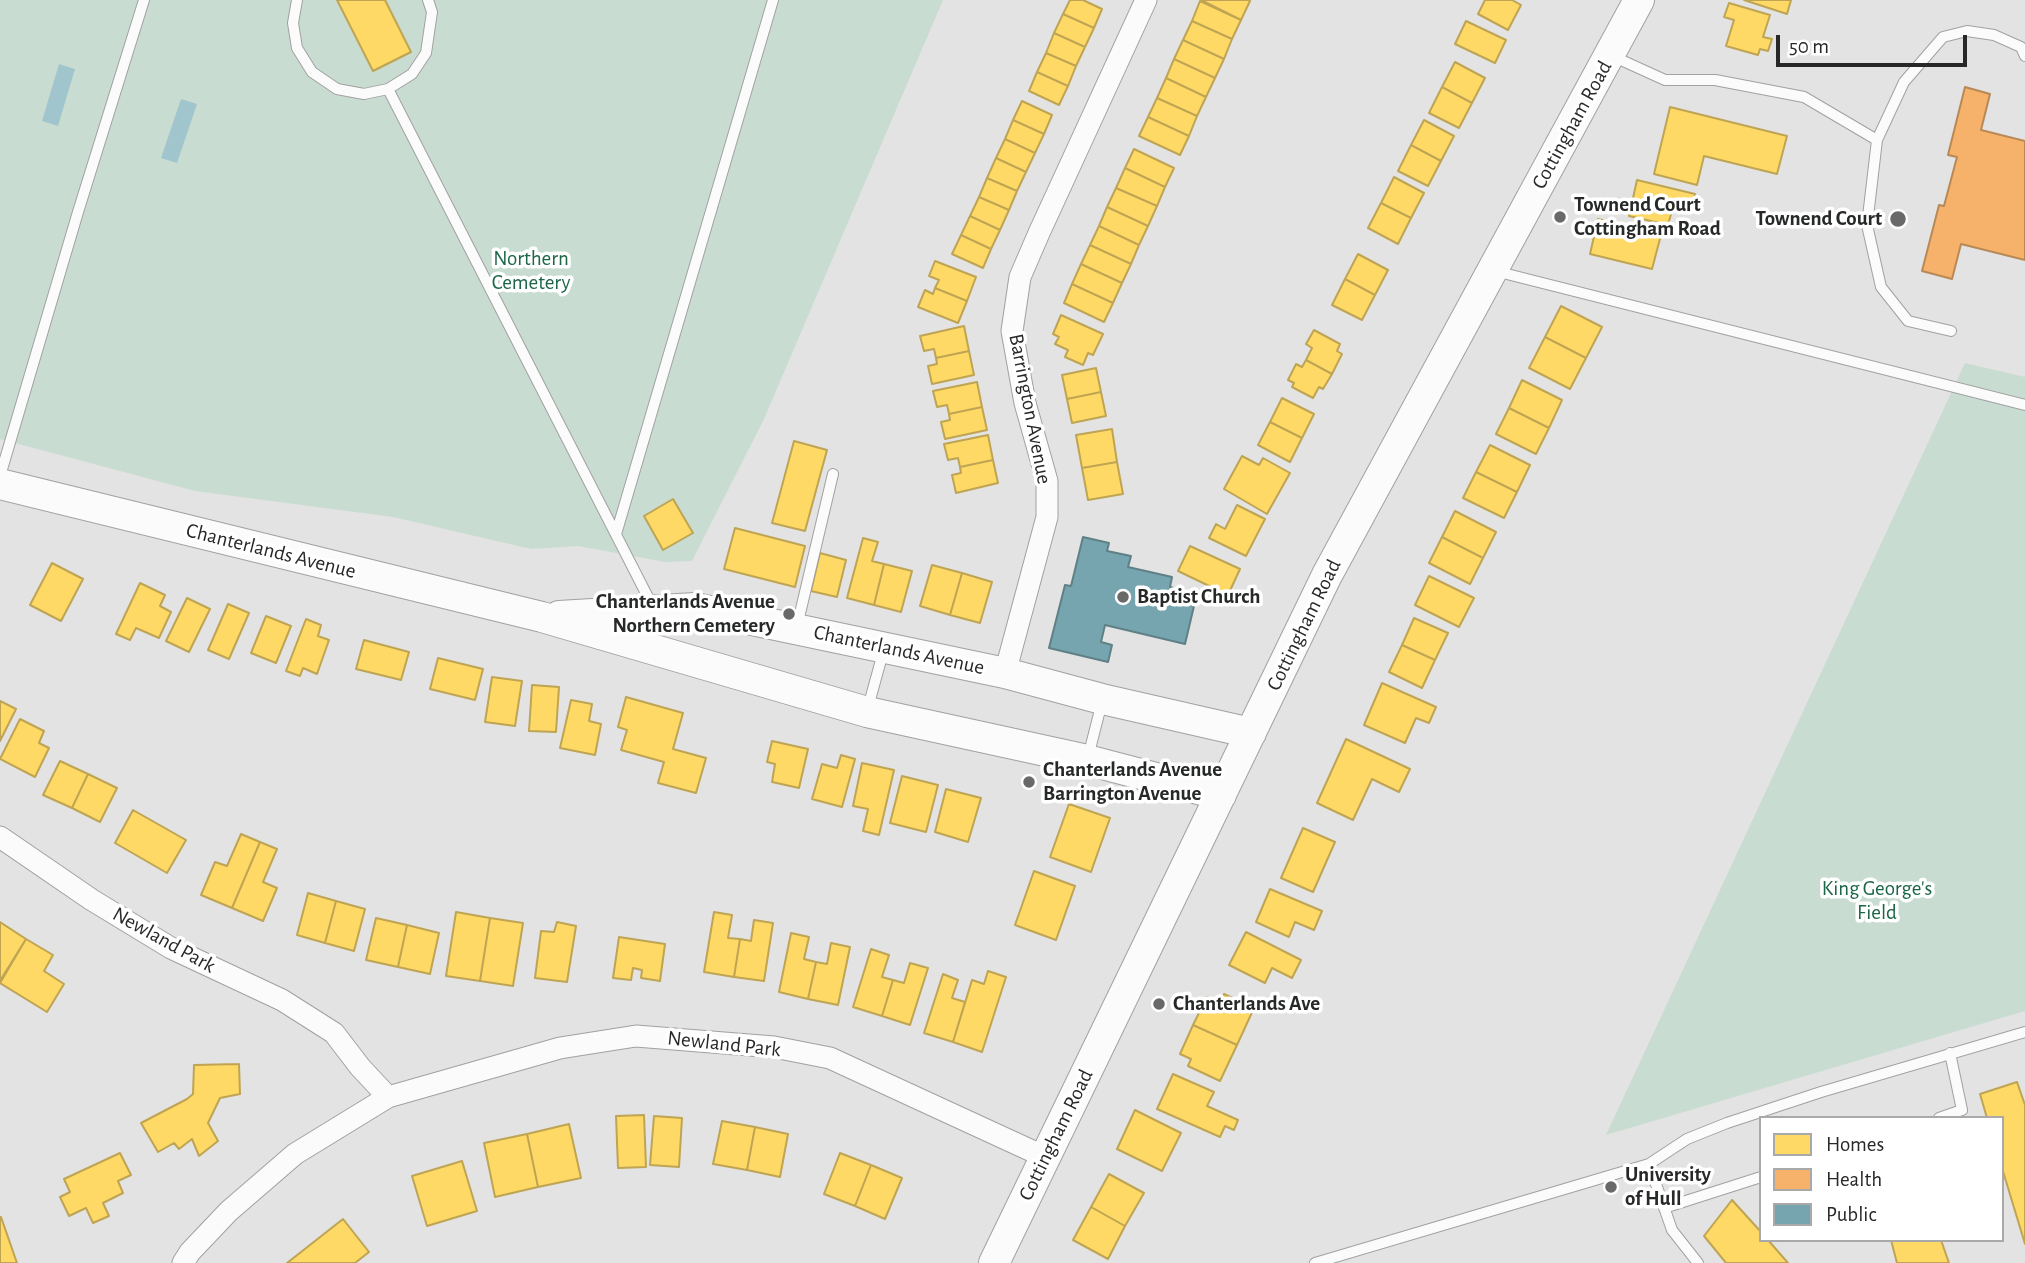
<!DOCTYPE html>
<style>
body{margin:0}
#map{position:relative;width:2025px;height:1263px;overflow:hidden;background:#e3e3e3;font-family:"Alegreya Sans",sans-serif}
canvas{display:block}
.legend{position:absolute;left:1759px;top:1116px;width:245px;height:126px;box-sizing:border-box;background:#fff;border:2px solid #a9a9a9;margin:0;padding:9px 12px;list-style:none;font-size:21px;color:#272828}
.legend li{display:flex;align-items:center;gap:14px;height:35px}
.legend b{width:35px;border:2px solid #a9a9a9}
.scale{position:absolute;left:1776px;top:35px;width:191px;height:32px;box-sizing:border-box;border:4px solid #272828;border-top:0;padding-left:9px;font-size:21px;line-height:24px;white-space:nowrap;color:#272828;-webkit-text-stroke:5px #fff;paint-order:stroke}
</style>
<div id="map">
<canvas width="2025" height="1263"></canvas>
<ul class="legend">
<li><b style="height:19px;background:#ffd966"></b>Homes</li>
<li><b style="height:19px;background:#f6b26b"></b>Health</li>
<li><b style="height:19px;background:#76a5af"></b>Public</li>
</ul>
<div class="scale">50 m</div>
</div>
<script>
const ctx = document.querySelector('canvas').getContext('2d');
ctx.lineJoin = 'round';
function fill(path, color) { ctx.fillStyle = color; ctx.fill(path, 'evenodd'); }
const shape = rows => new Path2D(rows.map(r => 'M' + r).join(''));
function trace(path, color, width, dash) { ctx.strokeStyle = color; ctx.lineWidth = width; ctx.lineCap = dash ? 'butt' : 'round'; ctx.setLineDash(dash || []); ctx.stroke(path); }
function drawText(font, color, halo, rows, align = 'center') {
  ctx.font = font + ' "Alegreya Sans",sans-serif'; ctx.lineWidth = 7; ctx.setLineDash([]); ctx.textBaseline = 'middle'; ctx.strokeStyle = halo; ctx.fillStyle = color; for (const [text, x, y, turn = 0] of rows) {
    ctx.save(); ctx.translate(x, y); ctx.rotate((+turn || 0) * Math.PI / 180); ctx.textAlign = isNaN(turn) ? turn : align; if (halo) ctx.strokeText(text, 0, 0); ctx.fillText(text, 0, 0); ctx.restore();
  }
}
fill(shape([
 [0,0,943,0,764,419,692,561,665,562,578,546,531,549,393,517,195,491,0,439],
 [1965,363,2025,377,2025,1011,1606,1135]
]), '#c9dcd2');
fill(shape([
 [59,64,75,69,58,126,42,121],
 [181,99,197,104,177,163,161,158]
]), '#a0c5cc');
const homes = shape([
 [337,0,385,0,411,52,373,71,337,0],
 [1070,0,1083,0,1102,9,1094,28,1063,14,1070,0],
 [1201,0,1248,0,1250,1,1241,20,1201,0],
 [1485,0,1512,0,1521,5,1508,30,1478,14,1485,0],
 [1744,0,1791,0,1787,14,1744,0],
 [1200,1,1241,20,1232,39,1192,21,1200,1],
 [1729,3,1770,15,1763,37,1772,39,1768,51,1760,49,1758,55,1726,46,1734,20,1724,17,1729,3],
 [1063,14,1094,28,1085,47,1054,33,1063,14],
 [1192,21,1232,39,1224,59,1183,40,1192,21],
 [1466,21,1506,40,1495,63,1455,44,1466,21],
 [1054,33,1085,47,1076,66,1046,53,1054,33],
 [1183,40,1224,59,1215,78,1174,59,1183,40],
 [1046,53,1076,66,1068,86,1037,72,1046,53],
 [1174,59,1215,78,1206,97,1166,78,1174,59],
 [1455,62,1485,78,1472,103,1442,87,1455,62],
 [1037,72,1068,86,1059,105,1029,91,1037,72],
 [1166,78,1206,97,1197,116,1157,98,1166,78],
 [1442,87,1472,103,1459,128,1429,113,1442,87],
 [1157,98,1197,116,1189,136,1148,117,1157,98],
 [1022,101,1052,115,1044,134,1013,120,1022,101],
 [1670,107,1787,136,1777,174,1704,156,1697,185,1654,174,1670,107],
 [1148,117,1189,136,1180,155,1139,136,1148,117],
 [1013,120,1044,134,1035,153,1005,139,1013,120],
 [1424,120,1454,136,1441,161,1411,145,1424,120],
 [1005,139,1035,153,1026,172,996,158,1005,139],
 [1411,145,1441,161,1428,186,1398,171,1411,145],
 [1134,149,1174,168,1165,187,1125,168,1134,149],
 [996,158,1026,172,1017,191,987,178,996,158],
 [1125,168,1165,187,1157,206,1116,188,1125,168],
 [1394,177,1424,193,1411,218,1381,203,1394,177],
 [987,178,1017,191,1009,210,979,197,987,178],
 [1637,180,1695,194,1692,208,1674,203,1668,225,1629,216,1637,180],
 [1116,188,1157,206,1148,226,1107,207,1116,188],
 [979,197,1009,210,1000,230,970,216,979,197],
 [1381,203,1411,218,1398,244,1368,228,1381,203],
 [1107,207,1148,226,1139,245,1099,226,1107,207],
 [970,216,1000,230,991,249,961,235,970,216],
 [1598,219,1661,235,1652,269,1590,254,1598,219],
 [1099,226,1139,245,1131,264,1090,245,1099,226],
 [961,235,991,249,983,268,952,254,961,235],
 [1090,245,1131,264,1122,283,1081,264,1090,245],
 [1358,254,1388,270,1375,295,1345,279,1358,254],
 [935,261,976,277,967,301,935,288,939,280,929,276,935,261],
 [1081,264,1122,283,1113,303,1072,284,1081,264],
 [1345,279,1375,295,1362,320,1332,305,1345,279],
 [1072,284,1113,303,1104,322,1064,303,1072,284],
 [935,288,967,301,958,323,918,307,925,290,933,294,935,288],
 [1561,306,1602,327,1586,358,1545,337,1561,306],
 [1061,315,1103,334,1093,355,1088,353,1083,365,1065,357,1068,350,1055,344,1059,337,1053,334,1061,315],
 [964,326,969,351,936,358,934,349,924,351,920,336,964,326],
 [1314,330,1340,344,1337,351,1342,354,1332,374,1306,360,1312,348,1306,344,1314,330],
 [1545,337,1586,358,1570,389,1529,368,1545,337],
 [969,351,974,375,932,384,928,366,937,364,936,358,969,351],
 [1306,360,1332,374,1323,389,1319,387,1313,398,1292,387,1294,383,1288,380,1296,364,1302,367,1306,360],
 [1096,368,1101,392,1067,399,1062,375,1096,368],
 [1522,380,1562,400,1549,428,1509,408,1522,380],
 [977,382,982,407,949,414,947,405,937,407,933,391,977,382],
 [1101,392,1106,416,1072,423,1067,399,1101,392],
 [1282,398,1314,414,1302,438,1270,422,1282,398],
 [982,407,987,430,945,439,941,422,950,420,949,414,982,407],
 [1509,408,1549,428,1536,454,1496,434,1509,408],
 [1270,422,1302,438,1290,462,1258,445,1270,422],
 [1112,429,1117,462,1082,468,1076,435,1112,429],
 [988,435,993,460,960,467,958,458,948,460,944,444,988,435],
 [794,441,827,450,805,531,772,523,794,441],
 [1490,445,1530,465,1517,492,1476,472,1490,445],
 [1242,456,1259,465,1263,458,1290,473,1267,514,1224,489,1242,456],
 [993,460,998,483,956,493,952,475,961,473,960,467,993,460],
 [1117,462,1123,494,1088,500,1082,468,1117,462],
 [1476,472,1517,492,1504,518,1463,498,1476,472],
 [673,499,693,533,663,550,644,516,673,499],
 [1237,505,1265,519,1246,556,1209,538,1216,524,1225,529,1237,505],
 [1455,511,1496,532,1483,558,1442,537,1455,511],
 [735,528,805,546,795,587,724,569,735,528],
 [1442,537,1483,558,1470,584,1429,563,1442,537],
 [863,538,878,542,872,561,884,564,874,605,847,598,863,538],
 [1190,546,1240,569,1228,595,1178,571,1190,546],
 [820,553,846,560,837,597,811,591,820,553],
 [52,563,83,579,61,621,30,605,52,563],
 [884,564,912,571,901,612,874,605,884,564],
 [932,565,962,573,950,615,920,606,932,565],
 [962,573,992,582,980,623,950,615,962,573],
 [1429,576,1474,598,1459,627,1415,605,1429,576],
 [140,583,165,595,160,606,171,612,159,638,136,628,130,640,116,634,140,583],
 [187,598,210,609,189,652,166,641,187,598],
 [228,604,249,613,229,659,208,650,228,604],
 [266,616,291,626,276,663,251,653,266,616],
 [1414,618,1448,633,1435,660,1402,645,1414,618],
 [306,619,321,625,318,636,329,640,317,674,303,668,300,676,286,671,306,619],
 [364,640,409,652,401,680,356,669,364,640],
 [1402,645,1435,660,1422,688,1389,672,1402,645],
 [438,658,483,669,475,700,430,689,438,658],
 [492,677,522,681,515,726,485,722,492,677],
 [1382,683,1436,707,1429,723,1416,718,1405,743,1364,725,1382,683],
 [532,685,559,687,556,732,529,731,532,685],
 [626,697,683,713,673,749,706,758,696,793,658,783,664,762,621,750,627,730,618,727,626,697],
 [571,700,592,704,589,721,601,724,595,755,560,748,571,700],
 [0,701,16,709,0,741,0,701],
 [20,719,44,731,39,743,49,748,35,777,0,759,20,719],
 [1346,739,1410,769,1399,792,1372,779,1353,820,1317,803,1346,739],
 [772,741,808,749,799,788,772,782,775,764,767,762,772,741],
 [841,755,855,759,842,807,812,799,822,764,837,768,841,755],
 [60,761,88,774,72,808,43,795,60,761],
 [862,763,894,770,879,835,863,831,868,809,853,806,862,763],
 [88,774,117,788,100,822,72,808,88,774],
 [902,776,938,785,926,832,890,823,902,776],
 [946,789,981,798,968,842,935,832,946,789],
 [1069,804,1110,818,1091,872,1050,857,1069,804],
 [133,810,186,840,167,873,115,843,133,810],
 [1303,828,1335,842,1313,892,1281,878,1303,828],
 [241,834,260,842,232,908,201,895,215,862,227,866,241,834],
 [260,842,277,849,263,882,277,888,263,921,232,908,260,842],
 [1034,871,1075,886,1056,940,1015,925,1034,871],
 [1270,889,1322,911,1314,930,1295,922,1289,937,1256,922,1270,889],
 [308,893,336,901,325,943,297,935,308,893],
 [336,901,365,909,354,951,325,943,336,901],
 [456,912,490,918,480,981,446,976,456,912],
 [714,912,732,915,728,938,740,939,734,977,704,972,714,912],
 [376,918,407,925,398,967,366,960,376,918],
 [490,918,523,923,513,986,480,981,490,918],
 [754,920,773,923,764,981,734,977,740,939,751,941,754,920],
 [0,922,26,939,0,981,0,922],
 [557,922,576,926,567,982,535,978,541,931,554,932,557,922],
 [407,925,439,933,430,974,398,967,407,925],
 [1246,932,1301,960,1292,978,1272,968,1265,983,1229,965,1246,932],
 [791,933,809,937,804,959,816,962,808,999,779,992,791,933],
 [619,937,665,944,660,981,641,978,642,970,633,968,631,980,613,978,619,937],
 [26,939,53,955,44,971,64,984,47,1012,0,983,26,939],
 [831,943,850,947,838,1005,808,999,816,962,827,964,831,943],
 [871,949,889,955,882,977,893,980,882,1016,853,1007,871,949],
 [910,963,928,968,910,1025,882,1016,893,980,904,983,910,963],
 [988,971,1006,977,982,1052,953,1042,972,980,984,984,988,971],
 [943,974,958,980,952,998,965,1002,953,1042,924,1033,943,974],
 [1224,994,1254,1008,1237,1045,1193,1025,1207,997,1220,1003,1224,994],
 [1193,1025,1237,1045,1220,1081,1188,1066,1191,1059,1180,1054,1193,1025],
 [239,1064,240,1094,220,1098,208,1123,218,1141,199,1156,192,1139,179,1149,174,1143,158,1152,141,1123,187,1099,193,1094,194,1065,239,1064],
 [1173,1074,1214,1092,1207,1106,1238,1120,1234,1130,1225,1126,1220,1137,1157,1109,1173,1074],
 [2017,1082,2025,1105,2025,1244,2002,1168,2002,1118,1987,1118,1980,1094,2017,1082],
 [1135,1110,1181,1133,1162,1171,1117,1149,1135,1110],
 [644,1115,646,1167,618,1168,616,1116,644,1115],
 [654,1116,682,1118,679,1167,650,1165,654,1116],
 [722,1121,755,1127,747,1170,713,1164,722,1121],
 [569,1124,581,1178,538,1187,527,1134,569,1124],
 [755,1127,788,1134,780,1177,747,1170,755,1127],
 [527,1134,538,1187,495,1197,484,1143,527,1134],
 [120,1153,131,1175,118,1181,123,1193,103,1203,109,1216,93,1223,86,1208,69,1216,60,1197,70,1192,64,1179,120,1153],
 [840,1153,871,1165,855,1206,824,1194,840,1153],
 [462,1161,477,1211,427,1226,412,1176,462,1161],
 [871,1165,902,1178,885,1219,855,1206,871,1165],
 [1109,1174,1144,1193,1125,1226,1091,1207,1109,1174],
 [1732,1200,1761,1232,1761,1240,1768,1240,1788,1263,1726,1263,1704,1236,1732,1200],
 [1091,1207,1125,1226,1108,1259,1073,1240,1091,1207],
 [0,1217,1,1217,17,1263,0,1263,0,1217],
 [343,1219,369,1252,355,1263,287,1263,343,1219],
 [1891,1240,1941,1240,1949,1263,1897,1263,1891,1240]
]);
fill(homes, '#ffd966');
trace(homes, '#bea453', 2);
const health = shape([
 [1965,87,1990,94,1981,130,2025,141,2025,260,1961,244,1952,279,1922,271,1939,205,1944,206,1957,157,1948,155,1965,87]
]);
fill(health, '#f6b26b');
trace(health, '#b88957', 2);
const public = shape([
 [1083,537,1109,543,1107,551,1131,556,1128,567,1172,577,1170,587,1185,591,1182,603,1194,606,1185,644,1105,625,1101,642,1112,645,1108,662,1049,648,1065,585,1071,586,1083,537]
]);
fill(public, '#76a5af');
trace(public, '#5e8086', 2);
const lane = shape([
 [297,0,293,23,297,48,312,72,337,89,364,94,388,89,412,74,426,53,432,12,428,0],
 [1610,55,1665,80,1715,80,1804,97,1877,140],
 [388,89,653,607],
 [1495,271,2025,405],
 [1951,331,1908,321,1881,287,1867,225,1877,140,1904,82,1943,37,1967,31,1994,35,2021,47,2025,56],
 [0,476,78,212,144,0],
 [616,534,773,0],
 [797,626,833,474],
 [867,711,884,649],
 [1088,757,1102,702],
 [1939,1118,1962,1110,1950,1053],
 [1649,1164,1687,1139,1727,1123,1821,1092,2025,1032],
 [1664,1208,1761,1177],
 [1315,1263,1649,1164,1672,1230,1698,1263]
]);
const street = shape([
 [1005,673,1047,517,1047,481,1025,403,1012,331,1020,277,1039,233,1146,0],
 [0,837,92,900,171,948,282,1000,334,1033,360,1067,388,1097],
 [183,1263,190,1252,229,1211,295,1154,388,1097,560,1048,636,1036,774,1047,830,1058,1045,1157]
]);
const secondary = shape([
 [0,484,542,617,867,712,1087,760,1221,795],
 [559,616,695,608,1005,673,1102,699,1251,733],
 [994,1263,1327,575,1639,0]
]);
trace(lane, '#a1a1a2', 12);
trace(street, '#a1a1a2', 23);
trace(secondary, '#a1a1a2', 32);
trace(lane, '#fbfbfb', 10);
trace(street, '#fbfbfb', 21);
trace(secondary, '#fbfbfb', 30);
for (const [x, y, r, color] of [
 [1560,217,7,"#696969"],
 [1898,219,9,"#696969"],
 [1123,597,7,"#696969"],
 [789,614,7,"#696969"],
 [1029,782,7,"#696969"],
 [1159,1004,7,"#696969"],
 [1611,1187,7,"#696969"]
]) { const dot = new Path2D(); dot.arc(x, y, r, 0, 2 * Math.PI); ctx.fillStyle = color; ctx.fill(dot); trace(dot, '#fff', 2.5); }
drawText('21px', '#272828', '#fff', [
 ["Cottingham Road",1572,125,-61],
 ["Barrington Avenue",1030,409,79],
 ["Chanterlands Avenue",271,551,14],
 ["Cottingham Road",1304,625,-64],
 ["Chanterlands Avenue",899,650,12],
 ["Newland Park",164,940,29],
 ["Newland Park",724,1044,6],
 ["Cottingham Road",1056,1135,-64]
]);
drawText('bold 21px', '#272828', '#fff', [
 ["Townend Court",1574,205],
 ["Cottingham Road",1574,229],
 ["Townend Court",1882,219,"right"],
 ["Baptist Church",1137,597],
 ["Chanterlands Avenue",775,602,"right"],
 ["Northern Cemetery",775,626,"right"],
 ["Chanterlands Avenue",1043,770],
 ["Barrington Avenue",1043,794],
 ["Chanterlands Ave",1173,1004],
 ["University",1625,1175],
 ["of Hull",1625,1199]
], 'left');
drawText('21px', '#1c6648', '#fff', [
 ["Northern",531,259],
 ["Cemetery",531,283],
 ["King George's",1877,889],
 ["Field",1877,913]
]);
</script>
